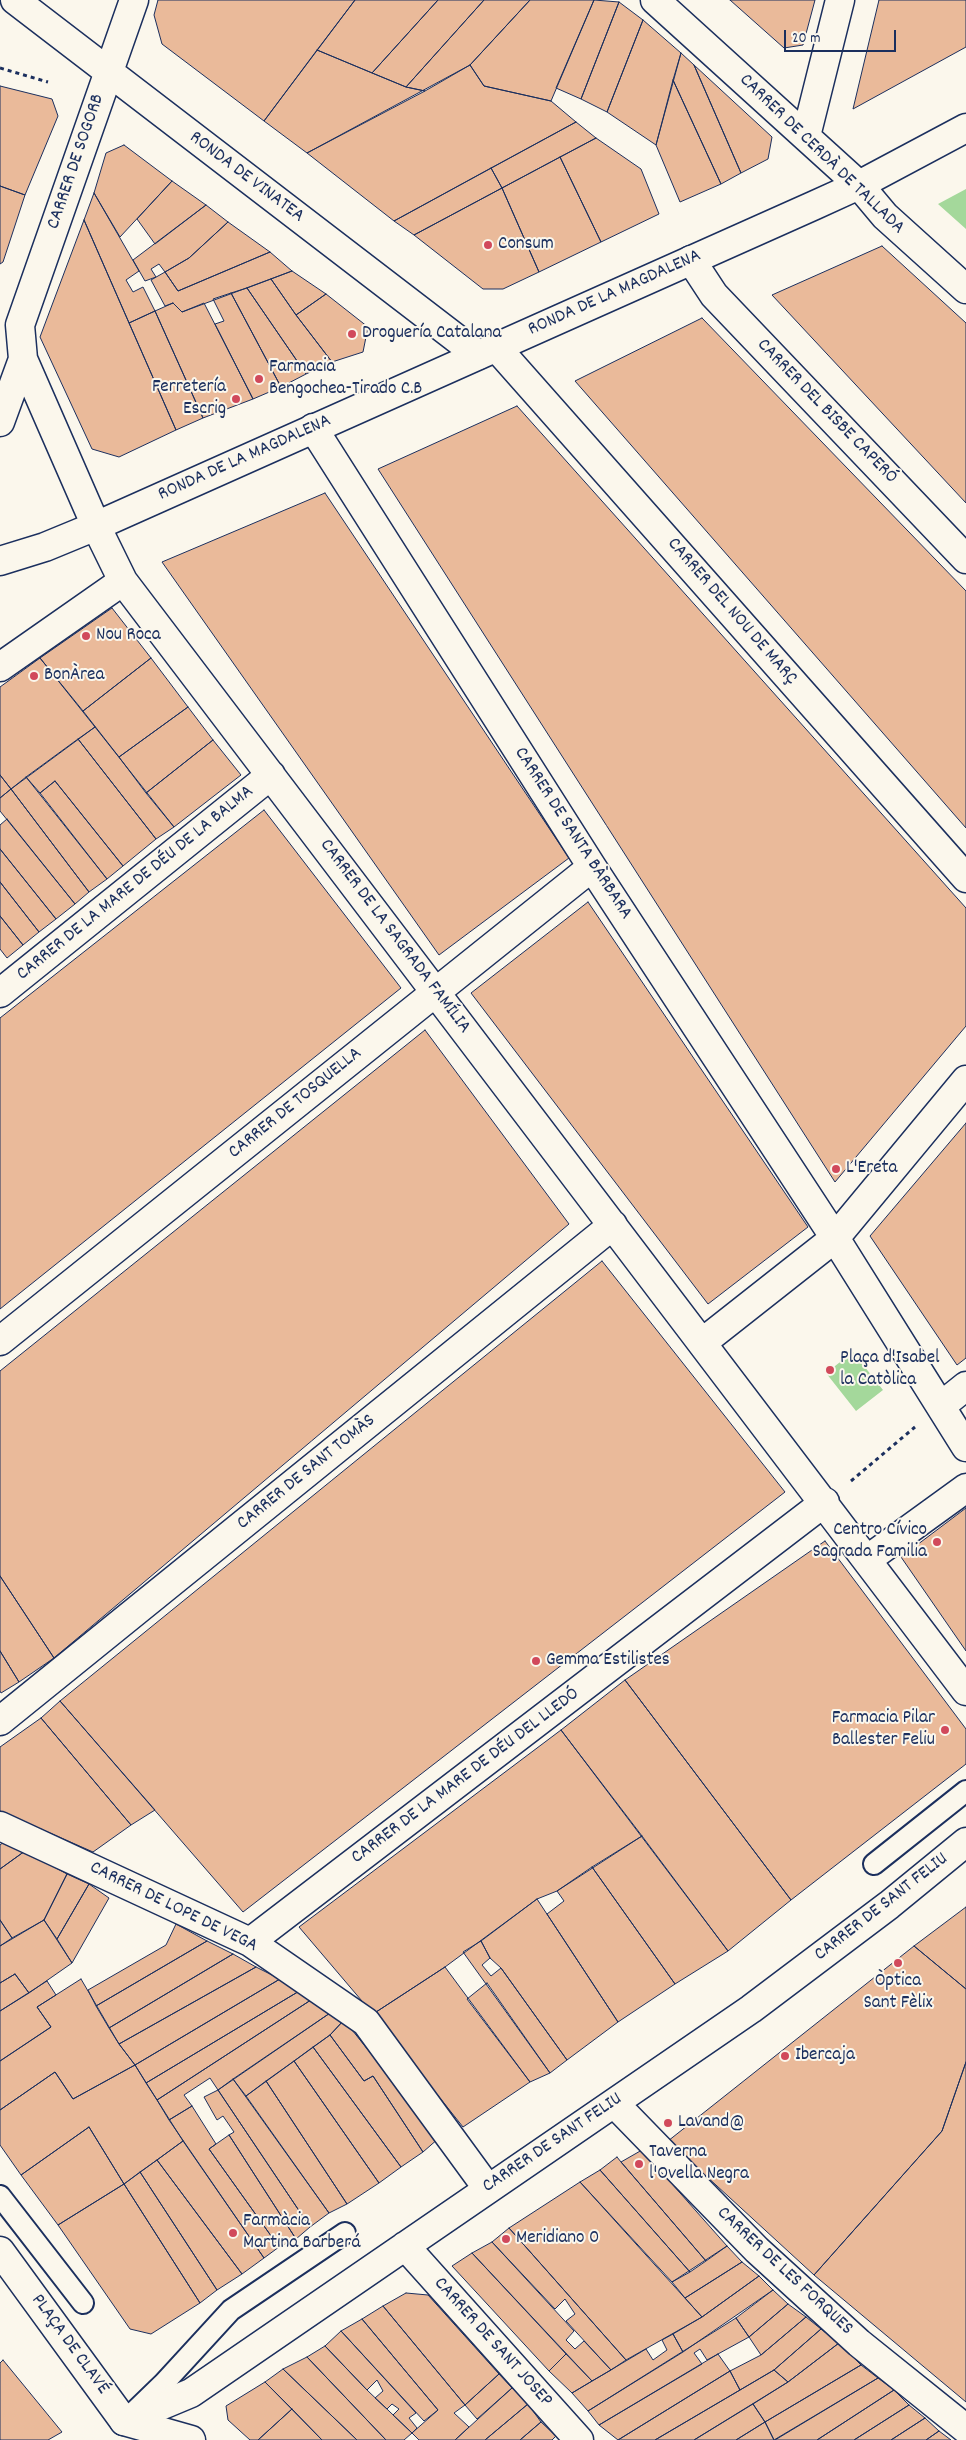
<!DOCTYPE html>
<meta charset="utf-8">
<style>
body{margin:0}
#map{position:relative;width:966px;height:2440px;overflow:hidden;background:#fbf7ec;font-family:Dekko,sans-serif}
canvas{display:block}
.scale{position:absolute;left:784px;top:30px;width:112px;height:22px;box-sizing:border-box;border:2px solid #1b2f5e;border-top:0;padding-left:6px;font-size:15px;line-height:18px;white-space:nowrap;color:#1b2f5e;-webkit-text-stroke:4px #fbf7ec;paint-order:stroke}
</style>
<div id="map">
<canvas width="966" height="2440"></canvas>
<div class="scale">20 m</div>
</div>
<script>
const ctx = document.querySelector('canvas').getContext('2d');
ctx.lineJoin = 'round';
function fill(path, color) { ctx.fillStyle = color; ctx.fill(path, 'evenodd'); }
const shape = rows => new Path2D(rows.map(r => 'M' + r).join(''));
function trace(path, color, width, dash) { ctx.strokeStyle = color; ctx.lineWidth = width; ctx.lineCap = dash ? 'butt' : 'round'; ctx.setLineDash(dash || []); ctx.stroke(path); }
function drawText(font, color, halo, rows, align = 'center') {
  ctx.font = font + ' Dekko,sans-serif'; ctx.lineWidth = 4; ctx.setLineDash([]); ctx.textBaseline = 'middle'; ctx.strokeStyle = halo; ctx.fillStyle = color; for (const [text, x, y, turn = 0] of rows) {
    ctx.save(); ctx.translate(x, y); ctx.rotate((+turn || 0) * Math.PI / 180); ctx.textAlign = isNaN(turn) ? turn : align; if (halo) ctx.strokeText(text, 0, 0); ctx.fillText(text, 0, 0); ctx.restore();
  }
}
fill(shape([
 [966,189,966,229,938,204],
 [853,1352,883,1390,856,1411,826,1373]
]), '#a4d89b');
const building = shape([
 [158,0,355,0,264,121,162,44,154,15,158,0],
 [355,0,438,0,372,73,317,50,355,0],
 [438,0,484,0,406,87,372,73,438,0],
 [484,0,530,0,470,65,425,91,406,87,484,0],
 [530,0,594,0,551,101,484,86,470,65,530,0],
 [594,0,619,2,581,99,556,88,594,0],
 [730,0,815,0,803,45,784,48,730,0],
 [879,0,966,0,966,47,853,109,879,0],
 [619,2,643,20,607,112,581,99,619,2],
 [643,20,681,53,656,145,607,112,643,20],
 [317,50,406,87,425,91,307,153,264,121,317,50],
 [681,53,694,65,741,173,721,184,673,80,681,53],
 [470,65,484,86,551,101,576,122,394,221,307,153,470,65],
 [694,65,772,137,768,159,741,173,694,65],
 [673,80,721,184,680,202,656,145,673,80],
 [0,86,52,99,58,116,25,195,0,186,0,86],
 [576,122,596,138,502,188,491,168,576,122],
 [596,138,641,169,659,214,601,242,560,157,596,138],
 [124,145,172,181,120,237,94,193,106,153,124,145],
 [560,157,601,242,539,272,502,188,560,157],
 [491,168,502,188,414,235,394,221,491,168],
 [172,181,206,205,155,244,137,219,172,181],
 [0,186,25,195,3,262,0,264,0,186],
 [502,188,539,272,503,289,483,289,414,235,502,188],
 [94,193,139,271,126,280,133,292,143,287,155,311,129,323,84,220,94,193],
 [206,205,228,222,189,258,165,272,159,264,151,269,156,277,145,281,133,260,206,205],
 [84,220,176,430,119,457,92,449,40,337,84,220],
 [228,222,270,252,178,291,165,272,189,258,228,222],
 [882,246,966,323,966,503,772,295,882,246],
 [270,252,292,271,182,312,173,303,165,306,151,280,165,272,178,291,270,252],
 [292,271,326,294,296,315,271,279,292,271],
 [271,279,296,315,332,362,306,374,247,288,271,279],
 [247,288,306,374,281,387,231,293,247,288],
 [231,293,281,387,253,399,215,324,224,321,213,299,231,293],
 [326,294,368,327,363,352,332,362,296,315,326,294],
 [173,303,182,312,204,303,253,399,203,418,155,311,173,303],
 [155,311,203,418,176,430,129,323,155,311],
 [702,318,966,591,966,828,575,381,702,318],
 [517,406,966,908,966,1026,835,1182,378,469,517,406],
 [325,493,569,858,439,955,162,562,325,493],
 [112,608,151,658,83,711,40,658,112,608],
 [40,658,95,727,11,789,0,775,0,687,40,658],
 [151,658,188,707,119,757,83,711,151,658],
 [188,707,213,740,146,793,119,757,188,707],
 [95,727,174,827,156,839,78,739,95,727],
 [78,739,156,839,123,866,55,781,40,793,26,777,78,739],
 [213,740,241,775,174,827,146,793,213,740],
 [0,775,11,789,0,798,0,775],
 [26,777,107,879,89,892,11,789,26,777],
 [55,781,123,866,107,879,40,793,55,781],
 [11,789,89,892,75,904,0,811,0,798,11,789],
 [264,810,401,988,0,1309,0,1018,264,810],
 [7,819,75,904,56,919,0,849,0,825,7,819],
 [0,849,56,919,39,932,0,882,0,849],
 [0,882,39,932,23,945,0,916,0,882],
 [588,902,808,1227,708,1304,471,993,588,902],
 [0,916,23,945,7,958,0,949,0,916],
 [425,1030,569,1224,54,1658,0,1576,0,1371,425,1030],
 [966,1123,966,1358,957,1365,870,1236,966,1123],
 [602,1261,785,1492,243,1912,60,1701,602,1261],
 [966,1508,966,1651,901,1557,966,1508],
 [825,1541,966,1729,966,1764,791,1900,625,1680,825,1541],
 [0,1576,54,1658,19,1682,0,1651,0,1576],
 [0,1651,19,1682,1,1693,0,1691,0,1651],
 [625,1680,791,1900,728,1951,561,1730,625,1680],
 [60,1701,155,1810,131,1825,41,1718,60,1701],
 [41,1718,131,1825,93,1852,0,1811,0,1747,41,1718],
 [561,1730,642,1836,557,1891,537,1899,445,1967,373,2014,299,1927,561,1730],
 [642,1836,728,1951,675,1984,592,1867,642,1836],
 [5,1841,25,1851,0,1869,0,1845,5,1841],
 [25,1851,67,1874,44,1920,12,1938,0,1920,0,1869,25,1851],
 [592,1867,675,1984,618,2022,547,1914,564,1901,557,1891,592,1867],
 [67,1874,89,1884,57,1939,44,1920,67,1874],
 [89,1884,109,1898,72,1963,57,1939,89,1884],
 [537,1899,618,2022,567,2060,501,1968,490,1958,481,1941,537,1899],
 [966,1907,966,1989,914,1946,966,1907],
 [0,1920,12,1938,0,1946,0,1920],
 [44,1920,72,1963,29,1993,15,1974,0,1983,0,1946,44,1920],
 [176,1924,207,1941,96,2006,88,1990,166,1945,176,1924],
 [207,1941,233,1954,109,2028,96,2006,207,1941],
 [481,1941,490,1958,482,1965,491,1976,501,1968,567,2060,550,2073,463,1952,481,1941],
 [914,1946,966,1989,966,2062,942,2131,814,2275,668,2141,914,1946],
 [233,1954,256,1967,119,2044,109,2028,233,1954],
 [256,1967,280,1979,135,2065,119,2044,256,1967],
 [445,1967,530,2082,463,2127,373,2014,445,1967],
 [15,1974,29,1993,0,2011,0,1983,15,1974],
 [81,1979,119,2044,135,2065,73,2099,55,2072,0,2110,0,2061,51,2027,37,2007,81,1979],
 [280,1979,301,1990,146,2083,135,2065,280,1979],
 [47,1981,56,1995,37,2007,51,2027,0,2061,0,2011,47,1981],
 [487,1983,550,2073,530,2082,467,1999,487,1983],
 [301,1990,314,1998,157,2100,146,2083,301,1990],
 [314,1998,333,2011,218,2090,210,2078,184,2095,192,2106,169,2120,157,2100,314,1998],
 [333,2011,344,2020,330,2035,246,2096,233,2079,333,2011],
 [344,2020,439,2138,423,2152,373,2076,364,2081,330,2035,344,2020],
 [330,2035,364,2081,373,2076,423,2152,401,2167,313,2047,330,2035],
 [313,2047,401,2167,379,2183,294,2061,313,2047],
 [294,2061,379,2183,347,2204,266,2081,294,2061],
 [966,2062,966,2402,814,2275,942,2131,966,2062],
 [135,2065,183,2141,124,2184,89,2127,21,2175,0,2145,0,2110,55,2072,73,2099,135,2065],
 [233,2079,329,2213,310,2227,218,2090,233,2079],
 [266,2081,347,2204,329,2213,246,2096,266,2081],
 [218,2090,310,2227,296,2239,229,2135,234,2132,223,2116,217,2120,204,2097,218,2090],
 [192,2106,216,2144,209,2149,279,2247,264,2258,169,2120,192,2106],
 [89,2127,124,2184,58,2225,21,2175,89,2127],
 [229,2135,296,2239,279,2247,209,2149,229,2135],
 [183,2141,264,2258,242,2274,157,2160,183,2141],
 [642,2150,727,2246,706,2261,621,2162,642,2150],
 [617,2157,621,2162,706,2261,690,2272,600,2170,617,2157],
 [157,2160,242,2274,217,2290,140,2172,157,2160],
 [600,2170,690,2272,672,2282,580,2182,600,2170],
 [140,2172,217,2290,200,2303,124,2184,140,2172],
 [580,2182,702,2317,626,2360,509,2228,580,2182],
 [124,2184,200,2303,151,2334,130,2329,58,2225,124,2184],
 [509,2228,626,2360,611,2370,566,2321,575,2314,565,2299,555,2309,492,2242,509,2228],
 [492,2242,574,2331,566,2340,575,2349,584,2341,611,2370,592,2381,472,2253,492,2242],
 [727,2246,742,2262,685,2298,672,2282,727,2246],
 [472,2253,566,2354,549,2371,452,2266,472,2253],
 [742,2262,759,2276,702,2317,685,2298,742,2262],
 [759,2276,773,2290,683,2352,673,2334,702,2317,759,2276],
 [773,2290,788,2304,749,2337,736,2318,773,2290],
 [406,2293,428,2295,499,2374,465,2405,383,2306,406,2293],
 [788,2304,806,2317,761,2355,749,2337,788,2304],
 [383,2306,465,2405,454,2413,469,2427,455,2440,419,2440,412,2433,438,2410,362,2319,383,2306],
 [806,2317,821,2329,774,2370,740,2390,730,2371,761,2355,806,2317],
 [736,2318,749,2337,707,2360,700,2349,694,2353,702,2364,599,2425,588,2411,736,2318],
 [362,2319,438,2410,424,2421,341,2331,362,2319],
 [821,2329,839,2343,788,2382,774,2370,821,2329],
 [341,2331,416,2413,409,2418,417,2428,412,2433,393,2415,399,2409,392,2404,387,2409,375,2398,383,2391,377,2380,367,2390,325,2346,341,2331],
 [673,2334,683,2352,588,2411,572,2393,646,2349,653,2360,667,2350,662,2340,673,2334],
 [839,2343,861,2365,765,2422,753,2404,788,2382,839,2343],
 [325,2346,367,2390,412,2433,404,2440,386,2440,307,2357,325,2346],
 [566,2354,592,2381,572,2393,549,2371,566,2354],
 [718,2354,730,2371,618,2440,599,2425,718,2354],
 [307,2357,386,2440,357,2440,283,2369,307,2357],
 [3,2360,62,2432,48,2440,0,2440,0,2363,3,2360],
 [861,2365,878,2378,774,2440,765,2422,861,2365],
 [283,2369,357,2440,322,2440,265,2382,283,2369],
 [774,2370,788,2382,694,2440,655,2440,774,2370],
 [730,2371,740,2390,655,2440,618,2440,730,2371],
 [499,2374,512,2388,477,2419,465,2405,499,2374],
 [878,2378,894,2390,817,2440,775,2440,878,2378],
 [265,2382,292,2409,258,2440,250,2440,228,2420,226,2406,265,2382],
 [512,2388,528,2404,485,2440,455,2440,512,2388],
 [894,2390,909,2405,854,2440,817,2440,894,2390],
 [528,2404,541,2422,520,2440,485,2440,528,2404],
 [753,2404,765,2422,736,2440,694,2440,753,2404],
 [909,2405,925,2418,891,2440,854,2440,909,2405],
 [292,2409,322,2440,258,2440,292,2409],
 [925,2418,939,2431,926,2440,891,2440,925,2418],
 [541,2422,556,2436,552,2440,520,2440,541,2422],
 [765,2422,774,2440,736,2440,765,2422],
 [939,2431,951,2440,926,2440,939,2431]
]);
fill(building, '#eaba9a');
trace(building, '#1b2f5e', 1);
const lane = shape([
 [874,1864,966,1791],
 [0,2196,83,2303],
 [133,2413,164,2383,231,2310,345,2233]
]);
const street = shape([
 [15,0,478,355],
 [134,0,20,325,23,359,96,526,123,581,966,1691],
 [655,0,859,185],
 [806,136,840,0],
 [691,260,714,295,966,559],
 [496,347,966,878],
 [0,422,23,359],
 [313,428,592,867,835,1238,966,1447],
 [0,667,123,581],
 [0,993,271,775],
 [0,1341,592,867],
 [703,1342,835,1238,966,1080],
 [941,1406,966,1386],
 [868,1559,966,1488],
 [0,1721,613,1225],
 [0,1826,250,1942,366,2022,488,2189],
 [250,1942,825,1502],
 [614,2103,757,2250,859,2343,966,2429],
 [405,2246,579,2440],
 [0,2251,124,2421],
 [124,2421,191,2393,751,2009,889,1905,966,1842]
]);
const secondary = shape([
 [859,185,885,216,966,289],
 [0,561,45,547,96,526,815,205,859,185,966,128],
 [124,2421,191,2440]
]);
trace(lane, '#1b2f5e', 24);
trace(street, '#1b2f5e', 31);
trace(secondary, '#1b2f5e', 31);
trace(shape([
 [0,68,48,82],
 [851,1481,915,1427]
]), '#1b2f5e', 3, [4, 4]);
trace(lane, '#fbf7ec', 20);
trace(street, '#fbf7ec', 28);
trace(secondary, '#fbf7ec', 28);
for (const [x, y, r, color] of [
 [488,245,5,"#d1495b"],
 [352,334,5,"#d1495b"],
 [259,379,5,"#d1495b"],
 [236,399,5,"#d1495b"],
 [86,636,5,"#d1495b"],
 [34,676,5,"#d1495b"],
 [836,1169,5,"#d1495b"],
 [830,1370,5,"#d1495b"],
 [937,1542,5,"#d1495b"],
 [536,1661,5,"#d1495b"],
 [945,1730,5,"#d1495b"],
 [898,1963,5,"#d1495b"],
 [785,2056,5,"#d1495b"],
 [668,2123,5,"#d1495b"],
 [639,2164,5,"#d1495b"],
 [233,2233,5,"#d1495b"],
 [506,2239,5,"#d1495b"]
]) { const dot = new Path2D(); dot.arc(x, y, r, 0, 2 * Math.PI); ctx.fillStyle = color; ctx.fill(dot); trace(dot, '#fbf7ec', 2); }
drawText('19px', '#1b2f5e', '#fbf7ec', [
 ["CARRER DE CERDÀ DE TALLADA",821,155,44],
 ["CARRER DE SOGORB",77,162,-71],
 ["RONDA DE VINATEA",246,178,37],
 ["RONDA DE LA MAGDALENA",615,294,-24],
 ["CARRER DEL BISBE CAPERÓ",826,412,46],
 ["RONDA DE LA MAGDALENA",245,459,-24],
 ["CARRER DEL NOU DE MARÇ",731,612,49],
 ["CARRER DE SANTA BÀRBARA",572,834,57],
 ["CARRER DE LA MARE DE DÉU DE LA BALMA",136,884,-39],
 ["CARRER DE LA SAGRADA FAMÍLIA",394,937,53],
 ["CARRER DE TOSQUELLA",296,1104,-39],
 ["CARRER DE SANT TOMÀS",307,1473,-39],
 ["CARRER DE LA MARE DE DÉU DEL LLEDÓ",466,1777,-37],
 ["CARRER DE LOPE DE VEGA",173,1908,26],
 ["CARRER DE SANT FELIU",882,1908,-38],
 ["CARRER DE SANT FELIU",553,2144,-34],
 ["CARRER DE LES FORQUES",784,2272,43],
 ["CARRER DE SANT JOSEP",492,2343,48],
 ["PLAÇA DE CLAVÉ",69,2345,54]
]);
drawText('19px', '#1b2f5e', '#fbf7ec', [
 ["Consum",498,245],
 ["Droguería Catalana",362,334],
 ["Farmacia",269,368],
 ["Bengochea-Tirado C.B",269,390],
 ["Ferretería",226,388,"right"],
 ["Escrig",226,410,"right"],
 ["Nou Roca",96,636],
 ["BonÀrea",44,676],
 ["L'Ereta",846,1169],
 ["Plaça d'Isabel",840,1359],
 ["la Catòlica",840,1381],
 ["Centro Cívico",927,1531,"right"],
 ["Sagrada Familia",927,1553,"right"],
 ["Gemma Estilistes",546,1661],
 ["Farmacia Pilar",935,1719,"right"],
 ["Ballester Feliu",935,1741,"right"],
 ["Òptica",898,1982,"center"],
 ["Sant Fèlix",898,2004,"center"],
 ["Ibercaja",795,2056],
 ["Lavand@",678,2123],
 ["Taverna",649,2153],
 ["l'Ovella Negra",649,2175],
 ["Farmàcia",243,2222],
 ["Martina Barberá",243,2244],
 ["Meridiano 0",516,2239]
], 'left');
</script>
